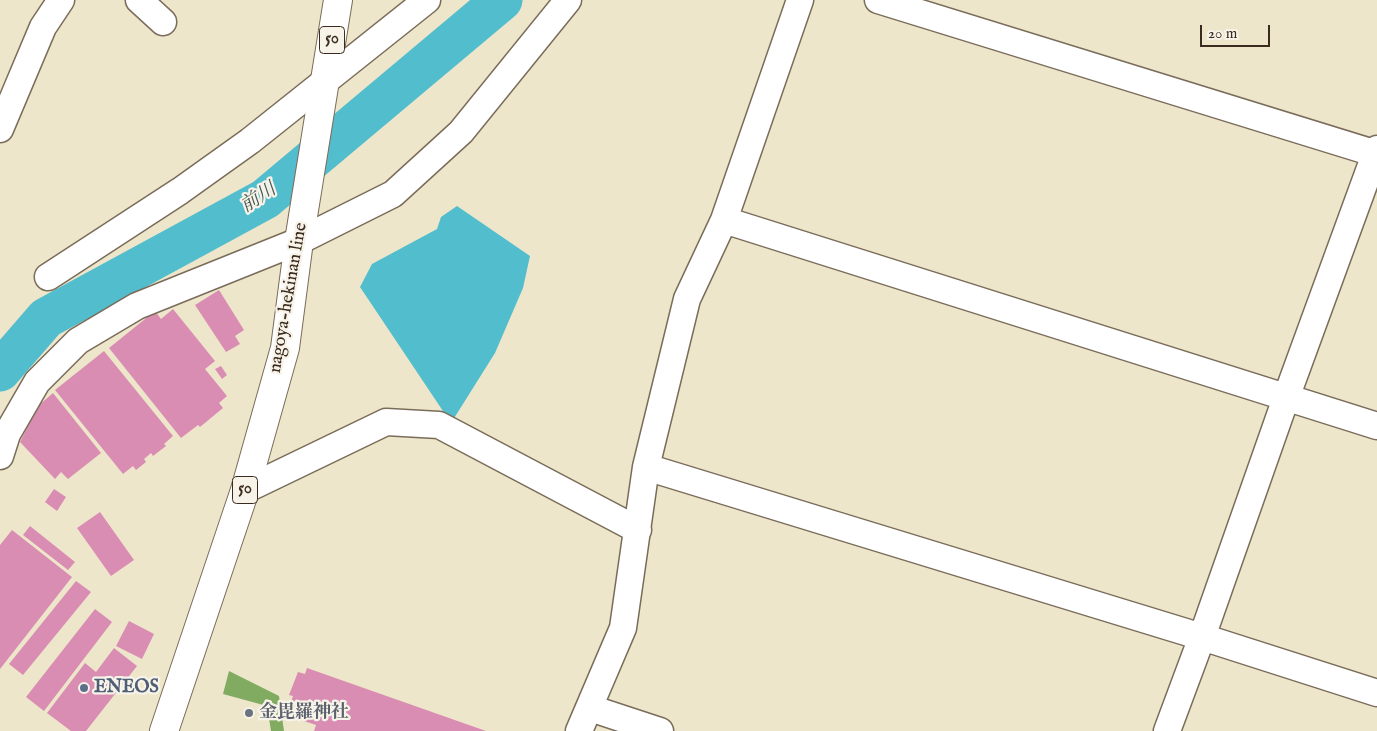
<!DOCTYPE html>
<meta charset="utf-8">
<style>
body{margin:0}
#map{position:relative;width:1377px;height:731px;overflow:hidden;background:#eee6ca;font-family:"IM FELL English",serif}
canvas{display:block}
.scale{position:absolute;left:1200px;top:25px;width:70px;height:22px;box-sizing:border-box;border:2px solid #3b2a1e;border-top:0;padding-left:6px;font-size:15px;line-height:18px;white-space:nowrap;color:#3b2a1e;-webkit-text-stroke:4px #f7f3e8;paint-order:stroke}
</style>
<div id="map">
<canvas width="1377" height="731"></canvas>
<div class="scale">20 m</div>
</div>
<script>
const ctx = document.querySelector('canvas').getContext('2d');
ctx.lineJoin = 'round';
function fill(path, color) { ctx.fillStyle = color; ctx.fill(path, 'evenodd'); }
const shape = rows => new Path2D(rows.map(r => 'M' + r).join(''));
function trace(path, color, width, dash) { ctx.strokeStyle = color; ctx.lineWidth = width; ctx.lineCap = dash ? 'butt' : 'round'; ctx.setLineDash(dash || []); ctx.stroke(path); }
function drawText(font, color, halo, rows, align = 'center') {
  ctx.font = font + ' "IM FELL English","Noto Serif JP",serif'; ctx.lineWidth = 4.5; ctx.setLineDash([]); ctx.textBaseline = 'middle'; ctx.strokeStyle = halo; ctx.fillStyle = color; for (const [text, x, y, turn = 0] of rows) {
    ctx.save(); ctx.translate(x, y); ctx.rotate((+turn || 0) * Math.PI / 180); ctx.textAlign = isNaN(turn) ? turn : align; if (halo) ctx.strokeText(text, 0, 0); ctx.fillText(text, 0, 0); ctx.restore();
  }
}
fill(shape([
 [229,671,279,696,284,731,271,731,267,706,223,694]
]), '#82ab62');
fill(shape([
 [457,206,530,256,523,288,495,353,451,423,360,287,372,264,437,229,441,217]
]), '#52bdcd');
trace(shape([
 [0,371,46,318,265,199,502,0]
]), '#52bdcd', 41);
fill(shape([
 [219,290,244,330,235,336,240,344,226,352,195,305],
 [173,309,215,361,205,369,227,396,219,403,223,408,200,427,198,425,181,438,109,348,155,311,161,319],
 [104,351,173,436,164,444,166,446,153,456,151,453,144,459,146,462,136,470,133,466,123,474,55,390],
 [221,366,227,375,222,379,215,369],
 [53,393,101,453,68,479,61,472,55,479,20,442,38,406],
 [54,489,66,497,57,511,45,502],
 [100,512,134,560,111,576,77,528],
 [30,526,75,562,68,570,23,535],
 [12,530,72,577,0,669,0,545],
 [76,581,91,592,23,675,9,664],
 [95,609,112,622,44,711,26,697],
 [129,621,154,634,142,659,116,646],
 [114,648,137,666,86,731,71,731,47,713,85,663,96,672],
 [307,668,486,731,314,731,316,725,295,718,298,710,289,707,293,696,289,695,298,672,305,674]
]), '#d98db3');
const minor = shape([
 [139,0,163,22],
 [878,0,1377,154],
 [0,129,43,27,61,0],
 [724,220,800,0],
 [48,277,180,191,250,141,427,0],
 [0,456,7,434,37,382,78,341,137,306,299,241,393,194,461,132,568,0],
 [646,467,1202,637,1377,693],
 [245,490,386,422,439,425,638,530],
 [590,708,660,731],
 [579,731,623,628,646,467,687,299,724,220,1377,426],
 [1167,731,1202,637,1286,398,1377,149]
]);
const major = shape([
 [164,731,245,490,285,348,299,241,338,0]
]);
trace(minor, '#7a6c5a', 29);
trace(major, '#7a6c5a', 30);
trace(minor, '#fff', 26);
trace(major, '#fff', 28);
for (const [x, y, r, color] of [
 [84,688,5,"#5c6f8a"],
 [249,713,5,"#6b7280"]
]) { const dot = new Path2D(); dot.arc(x, y, r, 0, 2 * Math.PI); ctx.fillStyle = color; ctx.fill(dot); trace(dot, '#f7f3e8', 2); }
for (const [x, y, w] of [
 [332,40,25],
 [245,490,25]
]) { const box = new Path2D(); box.roundRect(x - w / 2, y - 13.5, w, 27, 4); ctx.fillStyle = '#f7f3e8'; ctx.fill(box); trace(box, '#3b2a1e', 1); }
drawText('bold 16px', '#3b2a1e', null, [
 ["50",332,40],
 ["50",245,490]
]);
drawText('18px', '#3b2a1e', '#f7f3e8', [
 ["nagoya-hekinan line",289,298,-80]
]);
drawText('bold 18px', '#4e5e75', '#f7f3e8', [
 ["ENEOS",94,688]
], 'left');
drawText('bold 18px', '#5b616d', '#f7f3e8', [
 ["金毘羅神社",259,713]
], 'left');
drawText('italic 19px', '#425653', '#f7f3e8', [
 ["前川",259,199,-33]
]);
</script>
